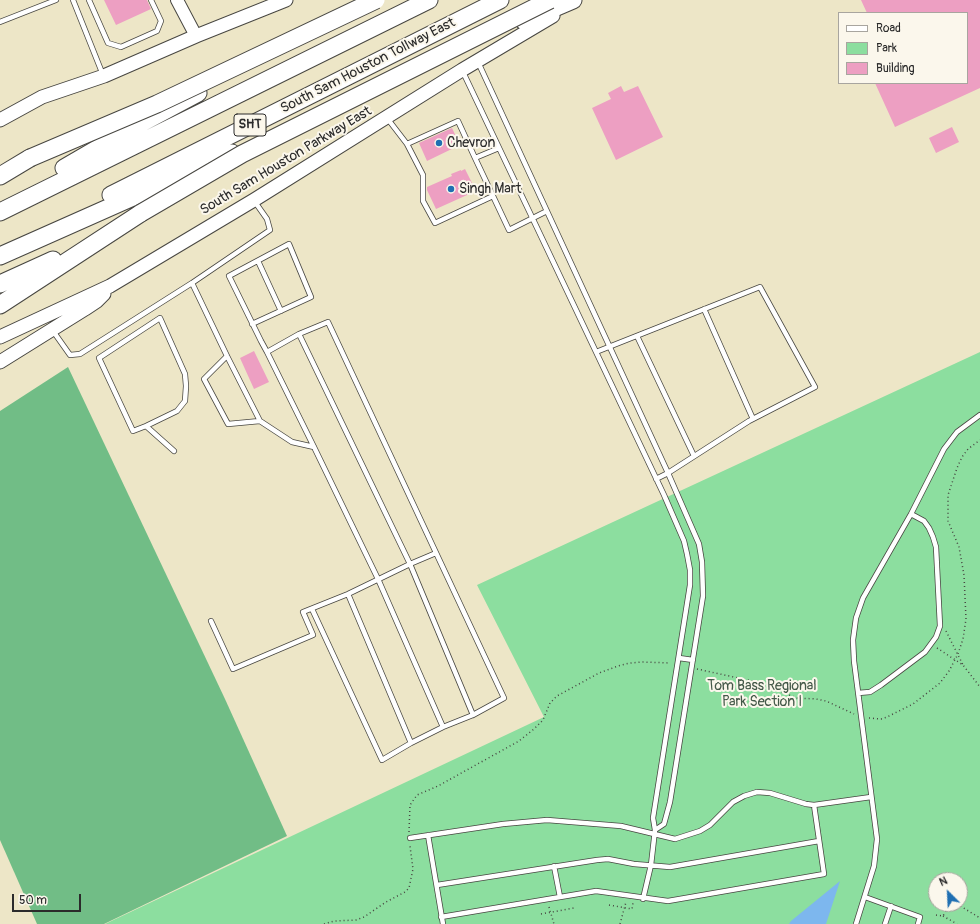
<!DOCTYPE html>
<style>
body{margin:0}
#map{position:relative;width:980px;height:924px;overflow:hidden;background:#ede6c7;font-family:Pangolin,sans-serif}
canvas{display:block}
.legend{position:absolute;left:838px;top:12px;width:130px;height:72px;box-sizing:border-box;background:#fbf7ec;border:1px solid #a8a59f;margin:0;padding:5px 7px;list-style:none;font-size:12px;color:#2b2b2b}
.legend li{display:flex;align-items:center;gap:8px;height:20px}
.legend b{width:20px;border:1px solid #a8a59f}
.north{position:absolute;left:928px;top:872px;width:40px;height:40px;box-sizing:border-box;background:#fbf7ec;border:1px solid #a8a59f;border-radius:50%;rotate:336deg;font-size:11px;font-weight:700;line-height:16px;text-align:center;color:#2b2b2b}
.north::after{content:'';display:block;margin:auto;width:14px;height:18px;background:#1f6fb2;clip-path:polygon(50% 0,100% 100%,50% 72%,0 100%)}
.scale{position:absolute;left:12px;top:894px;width:69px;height:18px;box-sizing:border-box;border:2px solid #2b2b2b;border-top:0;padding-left:5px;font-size:12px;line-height:14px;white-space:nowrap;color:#2b2b2b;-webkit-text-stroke:3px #fbf7ec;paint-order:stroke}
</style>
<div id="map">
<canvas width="980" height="924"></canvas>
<ul class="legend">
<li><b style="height:5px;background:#fff"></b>Road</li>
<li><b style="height:11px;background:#8cde9f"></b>Park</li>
<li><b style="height:11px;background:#ed9fc2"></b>Building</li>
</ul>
<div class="north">N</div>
<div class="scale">50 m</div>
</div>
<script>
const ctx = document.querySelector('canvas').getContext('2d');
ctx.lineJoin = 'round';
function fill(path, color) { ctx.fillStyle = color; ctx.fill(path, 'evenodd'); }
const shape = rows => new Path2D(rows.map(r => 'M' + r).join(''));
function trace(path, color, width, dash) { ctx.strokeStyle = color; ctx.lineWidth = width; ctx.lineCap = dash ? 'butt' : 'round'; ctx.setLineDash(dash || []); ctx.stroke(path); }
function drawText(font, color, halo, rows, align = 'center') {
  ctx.font = font + ' Pangolin,sans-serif'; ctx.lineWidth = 4; ctx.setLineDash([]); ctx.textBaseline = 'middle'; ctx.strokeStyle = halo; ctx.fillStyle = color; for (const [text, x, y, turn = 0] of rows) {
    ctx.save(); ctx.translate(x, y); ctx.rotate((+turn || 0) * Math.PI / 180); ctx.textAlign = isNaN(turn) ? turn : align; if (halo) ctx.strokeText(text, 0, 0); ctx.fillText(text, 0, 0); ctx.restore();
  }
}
fill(shape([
 [980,352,980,924,105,924,544,717,477,585],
 [936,880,960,880,960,904,936,904]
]), '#8cde9f');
fill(shape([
 [68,367,225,699,287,836,104,924,37,924,0,840,0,411]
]), '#71bd86');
fill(shape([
 [840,881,826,924,789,924,791,921]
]), '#7db7ee');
fill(shape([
 [104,0,147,0,151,9,116,25],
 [861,0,980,0,980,88,895,127,875,83,967,83,967,13,867,13],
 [621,86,624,92,638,86,663,137,616,160,592,108,611,99,608,93],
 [952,127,959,142,936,153,929,138],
 [452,128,460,145,427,161,419,143],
 [465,169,476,191,436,209,427,190,427,187,452,176,451,174,461,170,461,171],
 [254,351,269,382,254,389,240,358]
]), '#ed9fc2');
const service = shape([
 [73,0,103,75],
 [89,0,108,43,121,47,157,31,161,21,151,0],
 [0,22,56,0],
 [478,62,668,473,699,544,702,562,703,596,670,802,664,824,655,830],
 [463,72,664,495,684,541,687,554,690,570,690,585,653,818,655,830,651,865,643,899],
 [387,118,407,144,423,175,423,201,435,223,493,196,509,230,547,211],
 [407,144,458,121,475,158],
 [493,196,475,158,499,148],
 [258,261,281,311],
 [192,283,227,356,260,421,228,424,204,379,227,356],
 [704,309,753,419],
 [252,324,311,297,289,244,229,276,261,341,267,352,314,447,378,579,443,727],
 [53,331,70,355,80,354,192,283,270,230,267,219,255,202],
 [299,334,328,322,504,698,473,715],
 [637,336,694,456],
 [267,352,299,334,410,564,473,715,443,727,411,743,348,594],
 [596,352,760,287,815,387,749,421,668,473,656,479],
 [260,421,292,442,314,447],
 [146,426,177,411,185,401,186,386,185,374,160,318,99,358,133,431,146,426,174,451],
 [312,609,382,760,411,743],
 [211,621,233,669,313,635,303,612,348,594,410,564,436,553],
 [679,658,693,660],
 [858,693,870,692,881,685,925,652,936,637,940,626,936,547,933,537,929,528,924,521,911,514],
 [428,835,443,924],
 [410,838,503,824,547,820,621,826,675,839,700,831,710,825,733,802,744,796,757,792,770,793,806,804,814,805,871,797],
 [554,866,560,897],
 [437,885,597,860,608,859,634,864,670,867,819,841],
 [865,897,920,917,918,924],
 [441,917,596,891,668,901,824,874,814,805],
 [856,924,874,866,877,839,854,661,853,640,856,618,863,598,911,514,944,449,957,432,980,415],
 [885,924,891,906]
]);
const tertiary = shape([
 [177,0,196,36]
]);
const secondary = shape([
 [0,120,42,97,104,76,196,36,286,0],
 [0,337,110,286,254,200,462,70,553,16],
 [0,362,85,309,97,301,104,294]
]);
const motorway = shape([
 [524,21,573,0],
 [64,168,138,125,198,93],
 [0,176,30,158],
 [111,195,500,0],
 [0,212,429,0],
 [0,256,232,153],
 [0,284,53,260],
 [0,305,141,213]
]);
trace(service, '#484742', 6);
trace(tertiary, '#484742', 14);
trace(secondary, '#484742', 15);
trace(motorway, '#484742', 19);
trace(shape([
 [946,631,963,665],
 [937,648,963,665,980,687],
 [697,669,752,681,797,698,816,699,826,701,854,714],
 [869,718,881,719,887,717,913,704,940,683,949,671,958,654,963,639,966,619,964,575,959,547,948,521,948,495,957,468,962,457,968,449,980,440],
 [409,832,410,805,417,795,438,786,519,741,534,729,543,720,550,703,557,696,599,673,618,666,630,663,643,662,670,663],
 [957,904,980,918],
 [609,905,632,909,633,903],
 [549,907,554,924],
 [541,914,574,908],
 [936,915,943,916,950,904],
 [943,916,957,924],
 [324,924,334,921,356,920,364,917,386,902,405,892,409,888,413,869,410,846],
 [620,924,626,902]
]), '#484742', 1.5, [1, 3]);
trace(service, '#fff', 4.5);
trace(tertiary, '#fff', 12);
trace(secondary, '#fff', 13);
trace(motorway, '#fff', 17);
const motorwayBridge = shape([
 [30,158,157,104,376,0],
 [141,213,242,154,550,0]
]);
trace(motorwayBridge, '#484742', 19, []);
trace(motorwayBridge, '#fff', 17);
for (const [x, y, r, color] of [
 [439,143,4,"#1f6fb2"],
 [451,189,4,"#1f6fb2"]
]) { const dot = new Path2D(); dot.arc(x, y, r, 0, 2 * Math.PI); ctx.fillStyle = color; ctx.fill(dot); trace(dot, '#fbf7ec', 1.5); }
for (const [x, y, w] of [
 [250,125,32]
]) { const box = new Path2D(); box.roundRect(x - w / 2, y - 11, w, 22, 3); ctx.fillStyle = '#fbf7ec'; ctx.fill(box); trace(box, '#2b2b2b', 1); }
drawText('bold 13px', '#2b2b2b', null, [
 ["SHT",250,125]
]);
drawText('14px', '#2b2b2b', '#fbf7ec', [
 ["South Sam Houston Tollway East",368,66,-27],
 ["South Sam Houston Parkway East",286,161,-31]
]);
drawText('14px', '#2b2b2b', '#fbf7ec', [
 ["Chevron",447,143],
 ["Singh Mart",459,189]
], 'left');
drawText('14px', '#435848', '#fbf7ec', [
 ["Tom Bass Regional",762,686],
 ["Park Section I",762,702]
]);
</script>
